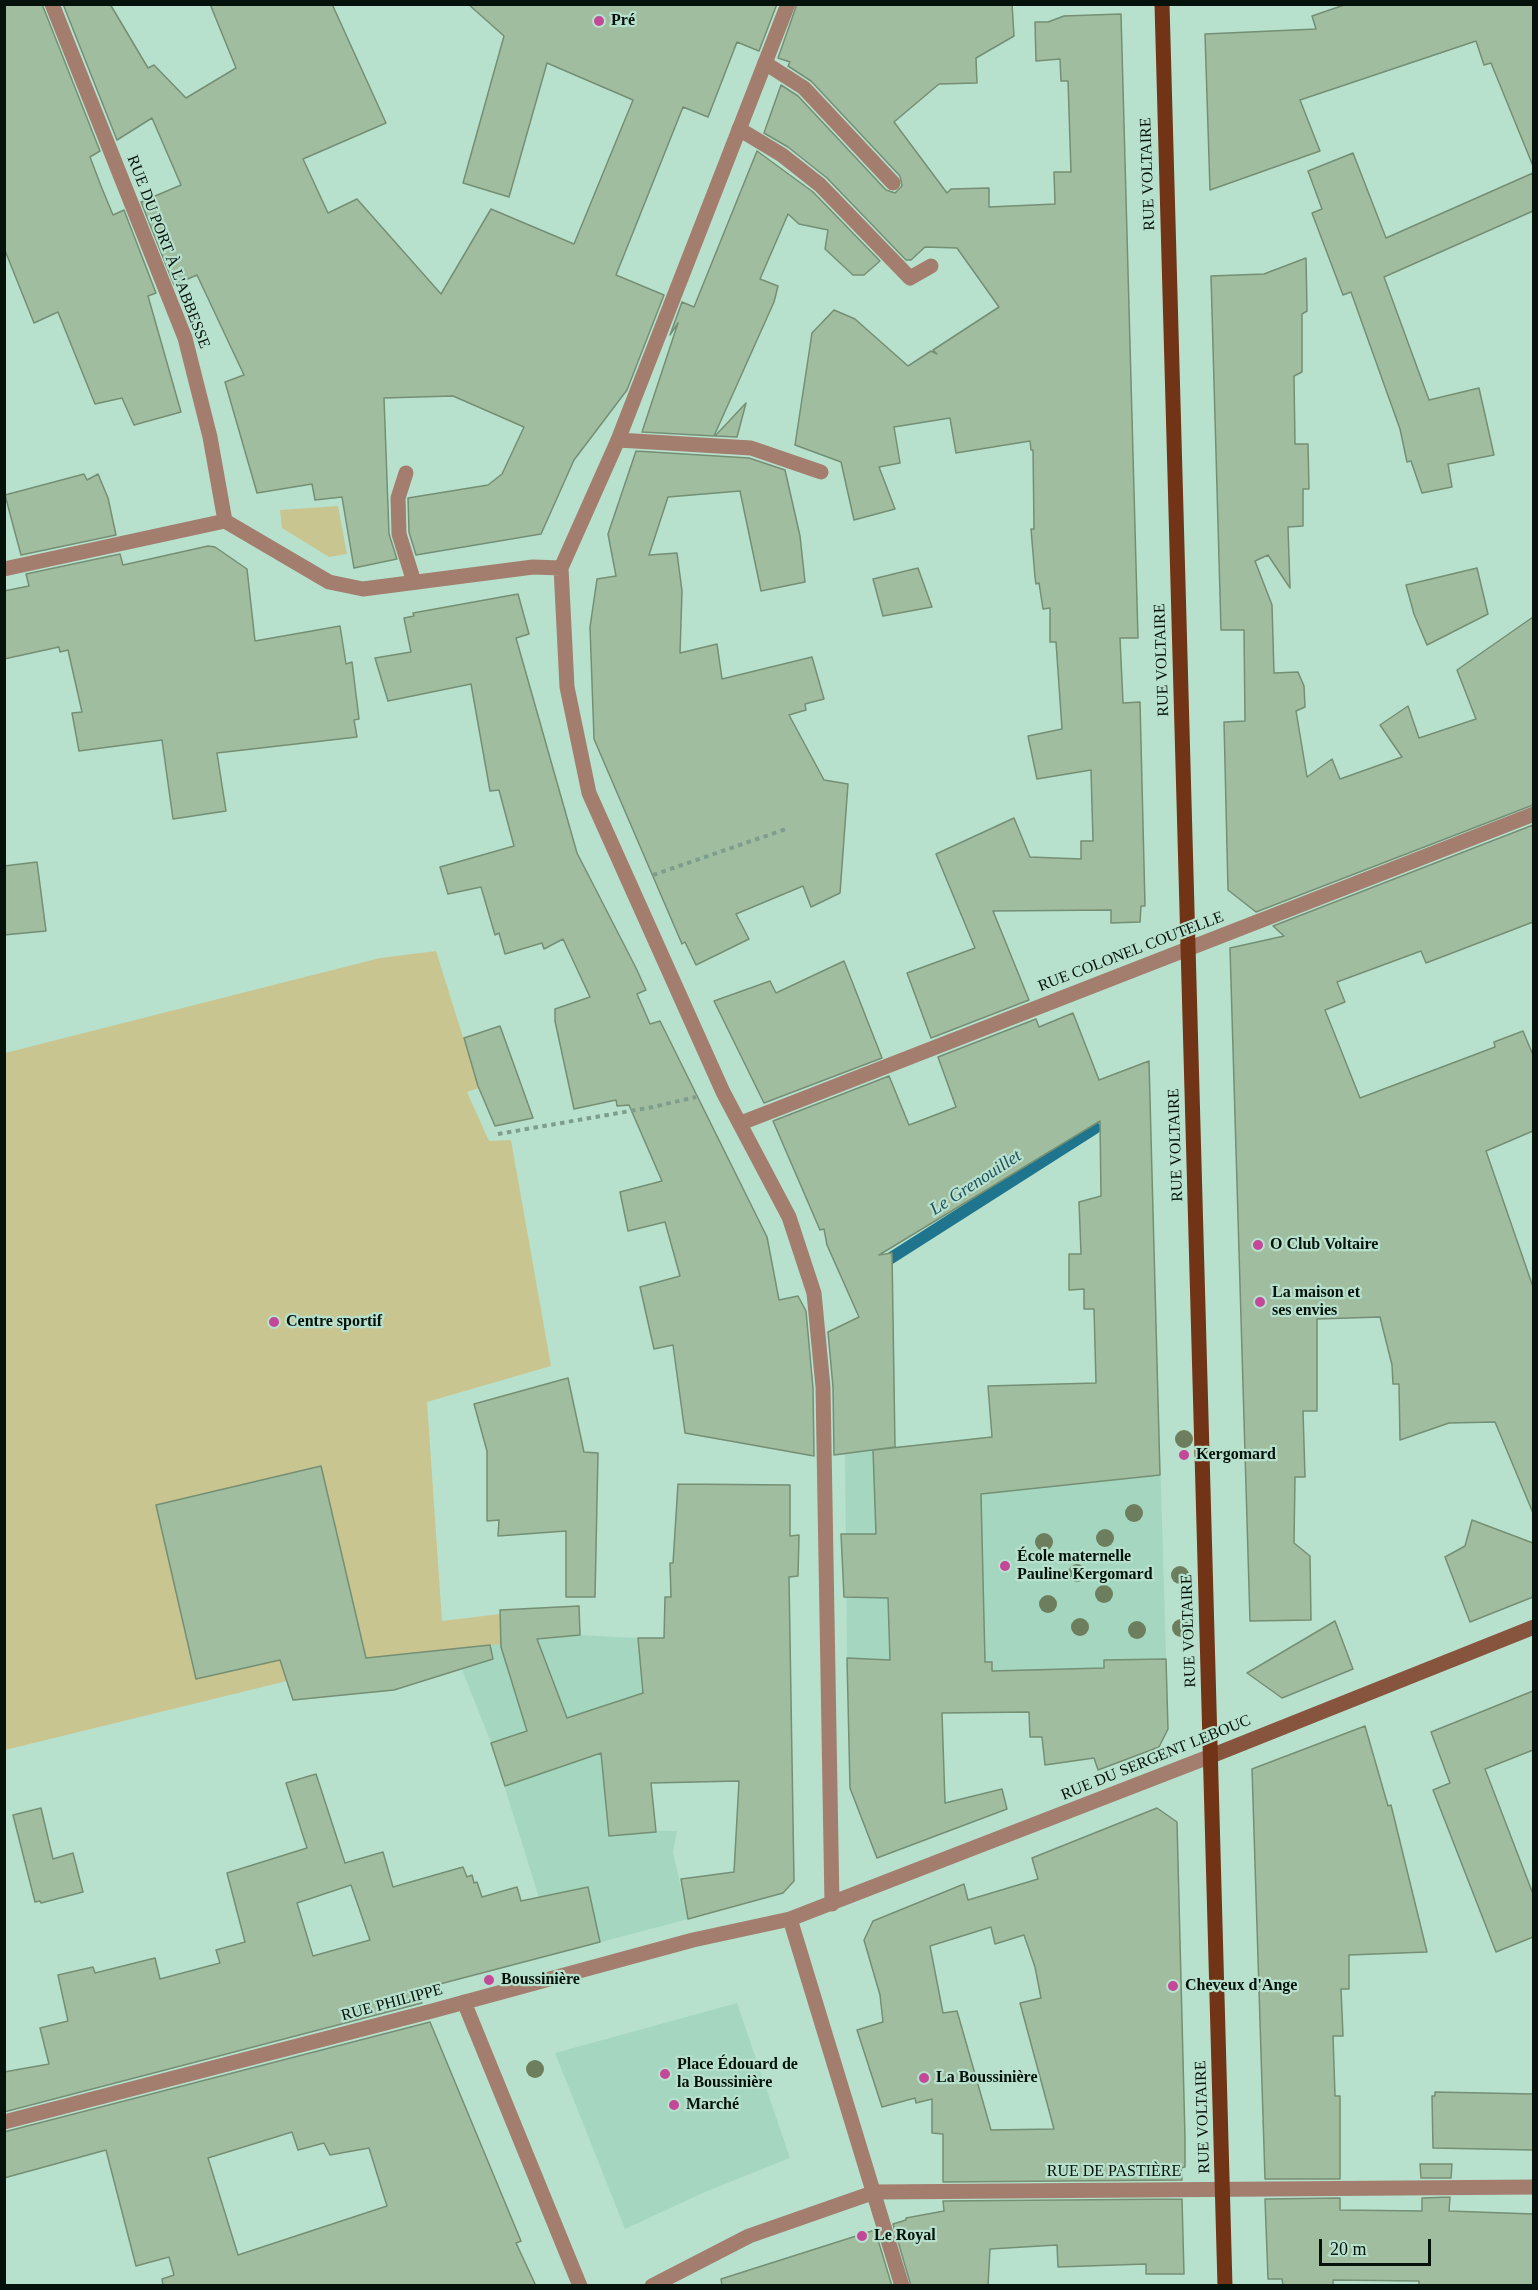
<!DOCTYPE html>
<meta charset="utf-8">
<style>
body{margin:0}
#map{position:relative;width:1538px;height:2290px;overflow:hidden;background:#b8e1cd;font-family:Georgia,serif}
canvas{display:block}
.frame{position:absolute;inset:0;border:6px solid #04120b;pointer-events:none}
.scale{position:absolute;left:1319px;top:2239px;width:112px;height:27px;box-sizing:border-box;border:3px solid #04120b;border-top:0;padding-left:8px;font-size:18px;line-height:21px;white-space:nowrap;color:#04120b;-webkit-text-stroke:4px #b8e1cd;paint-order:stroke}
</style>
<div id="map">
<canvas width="1538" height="2290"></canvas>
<div class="frame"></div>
<div class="scale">20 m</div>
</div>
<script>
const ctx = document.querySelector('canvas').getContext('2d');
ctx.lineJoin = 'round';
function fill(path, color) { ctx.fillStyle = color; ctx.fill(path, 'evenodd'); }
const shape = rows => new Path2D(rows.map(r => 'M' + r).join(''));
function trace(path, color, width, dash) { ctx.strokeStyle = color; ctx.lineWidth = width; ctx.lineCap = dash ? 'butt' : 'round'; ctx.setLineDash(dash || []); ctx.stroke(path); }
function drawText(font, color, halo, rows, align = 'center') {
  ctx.font = font + ' Georgia,serif'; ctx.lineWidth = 4.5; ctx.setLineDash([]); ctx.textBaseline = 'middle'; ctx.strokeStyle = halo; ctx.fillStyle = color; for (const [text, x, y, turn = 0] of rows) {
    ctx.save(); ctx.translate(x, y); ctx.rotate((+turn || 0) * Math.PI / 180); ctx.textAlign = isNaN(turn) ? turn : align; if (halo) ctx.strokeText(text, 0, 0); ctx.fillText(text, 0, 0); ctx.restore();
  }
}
fill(shape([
 [1159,1419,1167,1689,1087,1692,1029,1712,993,1712,992,1687,909,1660,847,1658,845,1453],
 [580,1635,638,1638,656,1831,677,1831,673,1852,688,1919,553,1955,539,1898,491,1743,454,1649],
 [737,2003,790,2158,705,2192,625,2229,555,2053]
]), '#a5d7c0');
fill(shape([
 [338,506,347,554,329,557,282,528,280,510],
 [436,951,479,1088,467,1092,489,1141,511,1140,551,1366,427,1402,442,1621,500,1614,501,1644,283,1667,287,1681,5,1750,5,1053,380,958]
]), '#c9c590');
trace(shape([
 [880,1265,1095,1128]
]), '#1f758e', 12);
const building = shape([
 [4,4,42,4,100,151,90,157,101,186,113,215,124,210,156,293,148,296,181,412,134,425,122,398,95,404,58,312,34,323,4,248,4,4],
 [63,4,110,4,148,68,154,65,186,98,236,68,210,4,332,4,386,123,303,159,328,213,357,199,441,294,491,209,574,244,633,100,547,63,509,197,463,183,504,36,468,4,777,4,759,51,737,42,708,117,683,107,616,275,664,295,627,390,574,460,541,534,416,555,409,532,408,498,488,485,502,474,524,427,453,396,384,398,389,534,397,559,354,568,342,497,315,500,312,484,257,493,225,382,244,375,197,275,174,285,141,202,181,185,152,118,117,140,63,4],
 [797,4,1012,4,1014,36,976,58,977,83,939,84,894,122,947,193,951,189,989,188,989,207,1055,204,1054,172,1071,172,1068,81,1061,81,1060,59,1036,61,1035,22,1048,22,1064,16,1121,14,1138,638,1120,638,1123,703,1140,702,1145,906,1141,906,1140,922,1111,923,1111,910,993,911,1029,1000,931,1038,907,973,975,948,936,854,1014,818,1030,857,1081,859,1081,841,1093,841,1091,770,1037,779,1028,736,1062,729,1056,642,1050,642,1050,608,1043,609,1039,583,1036,584,1035,577,1031,529,1034,529,1033,450,1031,450,1030,441,956,453,950,418,894,427,900,463,879,467,895,509,854,520,841,462,795,445,812,333,834,310,855,319,908,366,931,351,937,354,933,350,999,307,957,248,925,247,911,260,906,260,827,178,788,147,764,133,781,85,798,96,886,190,895,193,902,186,900,176,811,81,788,66,790,62,778,58,797,4],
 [1347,4,1533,4,1533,166,1491,63,1484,65,1476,41,1300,100,1320,151,1210,190,1205,34,1316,29,1312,16,1347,4],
 [757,151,813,192,880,261,864,275,853,275,825,249,828,230,799,224,788,214,760,279,778,286,774,302,714,436,642,432,678,323,670,335,682,302,694,307,757,151],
 [1353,153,1386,238,1533,173,1533,211,1384,277,1429,400,1479,388,1494,455,1448,464,1452,487,1422,493,1411,461,1407,462,1400,429,1351,292,1343,295,1312,213,1322,209,1308,171,1353,153],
 [1306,258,1307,311,1302,314,1302,372,1294,376,1295,444,1308,444,1309,489,1303,489,1303,526,1288,527,1290,588,1268,555,1255,561,1272,605,1274,673,1298,672,1304,686,1305,707,1296,711,1307,777,1332,759,1340,779,1402,757,1380,725,1408,706,1419,738,1476,719,1457,670,1533,617,1533,805,1256,912,1228,890,1224,722,1245,721,1244,630,1221,630,1211,276,1264,274,1306,258],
 [746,403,737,437,715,436,746,403],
 [636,451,749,458,785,470,800,536,805,582,761,591,740,491,668,497,649,555,677,553,682,591,680,653,717,644,722,679,812,657,824,699,805,704,806,710,789,715,824,780,848,784,840,893,811,907,803,886,736,914,749,939,696,965,685,942,682,944,594,739,590,627,597,579,616,576,608,534,636,451],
 [84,474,87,480,98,474,108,498,116,535,21,555,5,495,84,474],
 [208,546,215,547,247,569,255,641,340,626,346,664,352,662,359,719,354,720,357,737,217,753,226,811,173,819,162,740,79,751,72,713,82,712,68,650,60,652,59,647,4,659,4,591,29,586,26,574,120,554,123,565,208,546],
 [918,568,932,607,883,616,873,579,918,568],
 [1477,568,1488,614,1427,645,1414,614,1406,585,1477,568],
 [518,594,529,634,516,638,577,853,636,968,646,990,637,994,650,1024,660,1021,767,1237,779,1300,798,1296,806,1311,813,1388,814,1456,685,1433,673,1345,654,1349,640,1287,680,1276,665,1222,628,1231,620,1192,662,1181,629,1105,617,1106,616,1100,574,1109,555,1021,555,1009,590,997,563,939,544,949,542,943,505,954,499,933,495,935,481,887,448,894,440,867,514,846,499,790,490,791,471,684,388,701,375,658,411,652,404,618,414,616,413,613,518,594],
 [1533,825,1533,922,1426,963,1421,951,1337,982,1345,1002,1325,1010,1360,1098,1495,1047,1494,1042,1523,1031,1533,1055,1533,1131,1486,1151,1533,1287,1533,1513,1495,1422,1449,1423,1400,1440,1399,1384,1393,1384,1392,1365,1380,1317,1317,1319,1317,1411,1303,1411,1305,1477,1295,1477,1294,1543,1310,1556,1311,1620,1250,1621,1230,948,1284,936,1273,926,1533,825],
 [37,862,46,931,4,935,4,866,37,862],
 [844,961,882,1058,764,1103,714,1001,770,981,776,993,844,961],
 [1073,1013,1099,1080,1149,1061,1160,1475,981,1494,985,1662,992,1662,992,1671,1104,1668,1104,1660,1166,1659,1168,1729,1159,1747,1098,1770,1094,1758,1045,1765,1042,1737,1030,1737,1029,1712,942,1713,945,1803,1002,1789,1007,1809,877,1858,850,1788,847,1658,890,1660,888,1598,844,1597,841,1534,876,1534,873,1450,992,1437,988,1386,1096,1383,1094,1309,1084,1309,1084,1289,1069,1290,1069,1254,1081,1254,1079,1202,1101,1196,1100,1121,879,1255,892,1253,895,1447,834,1455,833,1387,828,1332,859,1317,827,1245,824,1229,820,1230,773,1121,889,1076,909,1125,956,1107,938,1057,1036,1019,1039,1027,1073,1013],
 [500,1026,533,1118,495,1126,478,1086,464,1038,500,1026],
 [568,1378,584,1452,598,1453,595,1597,566,1597,566,1531,498,1536,499,1520,487,1521,487,1451,474,1404,568,1378],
 [321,1466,366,1658,490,1645,493,1659,394,1690,293,1700,280,1660,196,1679,156,1505,321,1466],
 [678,1484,790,1485,790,1536,799,1535,798,1576,789,1577,794,1881,783,1893,688,1919,681,1879,734,1872,739,1781,651,1783,656,1832,609,1836,601,1753,505,1786,491,1743,527,1731,501,1647,500,1610,579,1606,580,1635,537,1639,567,1718,643,1693,638,1638,664,1638,665,1597,671,1597,670,1563,673,1563,678,1484],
 [1472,1520,1533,1543,1533,1597,1470,1622,1445,1557,1465,1546,1472,1520],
 [1335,1621,1353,1669,1282,1698,1247,1673,1335,1621],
 [1533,1691,1533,1750,1485,1769,1533,1894,1533,1937,1496,1952,1433,1790,1450,1783,1431,1732,1533,1691],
 [1365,1726,1388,1806,1391,1805,1427,1952,1349,1955,1349,1989,1341,1989,1343,2036,1333,2036,1335,2096,1340,2096,1340,2179,1265,2179,1252,1769,1365,1726],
 [316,1774,345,1863,383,1852,393,1887,463,1867,467,1877,472,1875,474,1883,477,1882,482,1897,517,1887,521,1901,588,1887,600,1942,417,1990,422,2003,4,2112,4,2072,49,2064,40,2028,68,2021,58,1975,93,1967,95,1973,155,1958,160,1979,220,1963,216,1950,245,1942,227,1873,307,1848,286,1783,316,1774],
 [351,1885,370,1940,313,1956,297,1903,351,1885],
 [41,1808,53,1859,73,1853,83,1892,41,1903,40,1901,35,1902,13,1815,41,1808],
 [1157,1808,1177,1822,1185,2138,1185,2167,1181,2168,1182,2180,943,2182,943,2134,932,2133,932,2099,916,2103,915,2098,882,2107,857,2030,883,2022,880,1995,864,1940,873,1921,964,1884,968,1900,1038,1879,1032,1858,1157,1808],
 [991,1927,995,1944,1024,1935,1035,1967,1041,1998,1020,2003,1054,2129,991,2130,957,2011,943,2013,930,1946,991,1927],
 [430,2022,521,2241,516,2243,536,2286,163,2286,162,2279,174,2275,169,2257,136,2266,106,2150,4,2178,4,2132,430,2022],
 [292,2132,298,2150,324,2143,330,2155,369,2148,387,2206,238,2255,208,2158,292,2132],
 [1435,2092,1533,2094,1533,2150,1433,2148,1432,2096,1435,2096,1435,2092],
 [1420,2164,1452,2164,1451,2178,1421,2178,1420,2164],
 [1450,2197,1449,2211,1533,2214,1533,2286,1419,2286,1419,2281,1333,2280,1333,2286,1283,2286,1282,2279,1268,2279,1265,2199,1340,2198,1340,2210,1422,2211,1422,2198,1450,2197],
 [1182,2199,1184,2274,1146,2274,1146,2264,1058,2267,1057,2245,990,2249,988,2286,911,2286,893,2224,906,2220,906,2218,944,2211,943,2201,1182,2199],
 [875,2230,892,2286,722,2286,721,2279,875,2230]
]);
fill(building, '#a1bda0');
trace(building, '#748f73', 1.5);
trace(shape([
 [653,875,789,828],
 [498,1134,653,1107,696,1097]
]), '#7d9d8d', 4, [4.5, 4.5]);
trace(shape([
 [765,63,804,88,893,183],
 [739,129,782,155,820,185,910,278,931,266],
 [618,440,751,448,821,472],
 [406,473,398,498,399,534,414,582]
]), '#a37e6f', 15);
trace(shape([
 [52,4,185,338,210,437,225,521],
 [788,4,618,440,561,568,567,687,589,793,723,1092,789,1217,814,1293,823,1387,832,1904],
 [4,569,225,521,329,582,363,589,533,567,561,568],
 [741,1123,1534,814],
 [790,1919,902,2286],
 [464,2002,580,2286],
 [4,2122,432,2011,693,1940,790,1919,1211,1756],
 [652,2286,749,2236,875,2192,1534,2187]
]), '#a37e6f', 15);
trace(shape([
 [1211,1756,1534,1627]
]), '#87543d', 15);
trace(shape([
 [1162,4,1225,2286]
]), '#713416', 15);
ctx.fillStyle = '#6d7e5e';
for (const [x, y] of [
 [1184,1439],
 [1134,1513],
 [1105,1538],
 [1044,1542],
 [1077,1573],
 [1180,1575],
 [1104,1594],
 [1048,1604],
 [1080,1627],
 [1181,1628],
 [1137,1630],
 [535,2069]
]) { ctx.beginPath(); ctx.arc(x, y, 9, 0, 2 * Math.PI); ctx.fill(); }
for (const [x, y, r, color] of [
 [599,21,6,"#c44898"],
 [1258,1245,6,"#c44898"],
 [1260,1302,6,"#c44898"],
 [274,1322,6,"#c44898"],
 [1184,1455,6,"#c44898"],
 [1005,1566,6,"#c44898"],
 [489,1980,6,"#c44898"],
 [1173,1986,6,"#c44898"],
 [665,2074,6,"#c44898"],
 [924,2078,6,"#c44898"],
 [674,2105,6,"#c44898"],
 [862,2236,6,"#c44898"]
]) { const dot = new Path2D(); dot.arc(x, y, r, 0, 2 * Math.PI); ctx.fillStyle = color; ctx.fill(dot); trace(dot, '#b8e1cd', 2); }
drawText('bold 16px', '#04120b', '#b8e1cd', [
 ["Pré",611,21],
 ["O Club Voltaire",1270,1245],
 ["La maison et",1272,1293],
 ["ses envies",1272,1311],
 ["Centre sportif",286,1322],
 ["Kergomard",1196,1455],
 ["École maternelle",1017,1557],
 ["Pauline Kergomard",1017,1575],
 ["Boussinière",501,1980],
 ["Cheveux d'Ange",1185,1986],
 ["Place Édouard de",677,2065],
 ["la Boussinière",677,2083],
 ["La Boussinière",936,2078],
 ["Marché",686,2105],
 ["Le Royal",874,2236]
], 'left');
drawText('16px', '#04120b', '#b8e1cd', [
 ["RUE VOLTAIRE",1148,174,-92],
 ["RUE DU PORT À L'ABBESSE",168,252,69],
 ["RUE VOLTAIRE",1162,660,-92],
 ["RUE COLONEL COUTELLE",1131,952,-21],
 ["RUE VOLTAIRE",1176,1145,-92],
 ["RUE VOLTAIRE",1189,1631,-92],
 ["RUE DU SERGENT LEBOUC",1156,1758,-22],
 ["RUE PHILIPPE",392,2003,-15],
 ["RUE VOLTAIRE",1203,2117,-92],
 ["RUE DE PASTIÈRE",1114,2172]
]);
drawText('italic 18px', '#225161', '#b8e1cd', [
 ["Le Grenouillet",976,1183,-33]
]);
</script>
